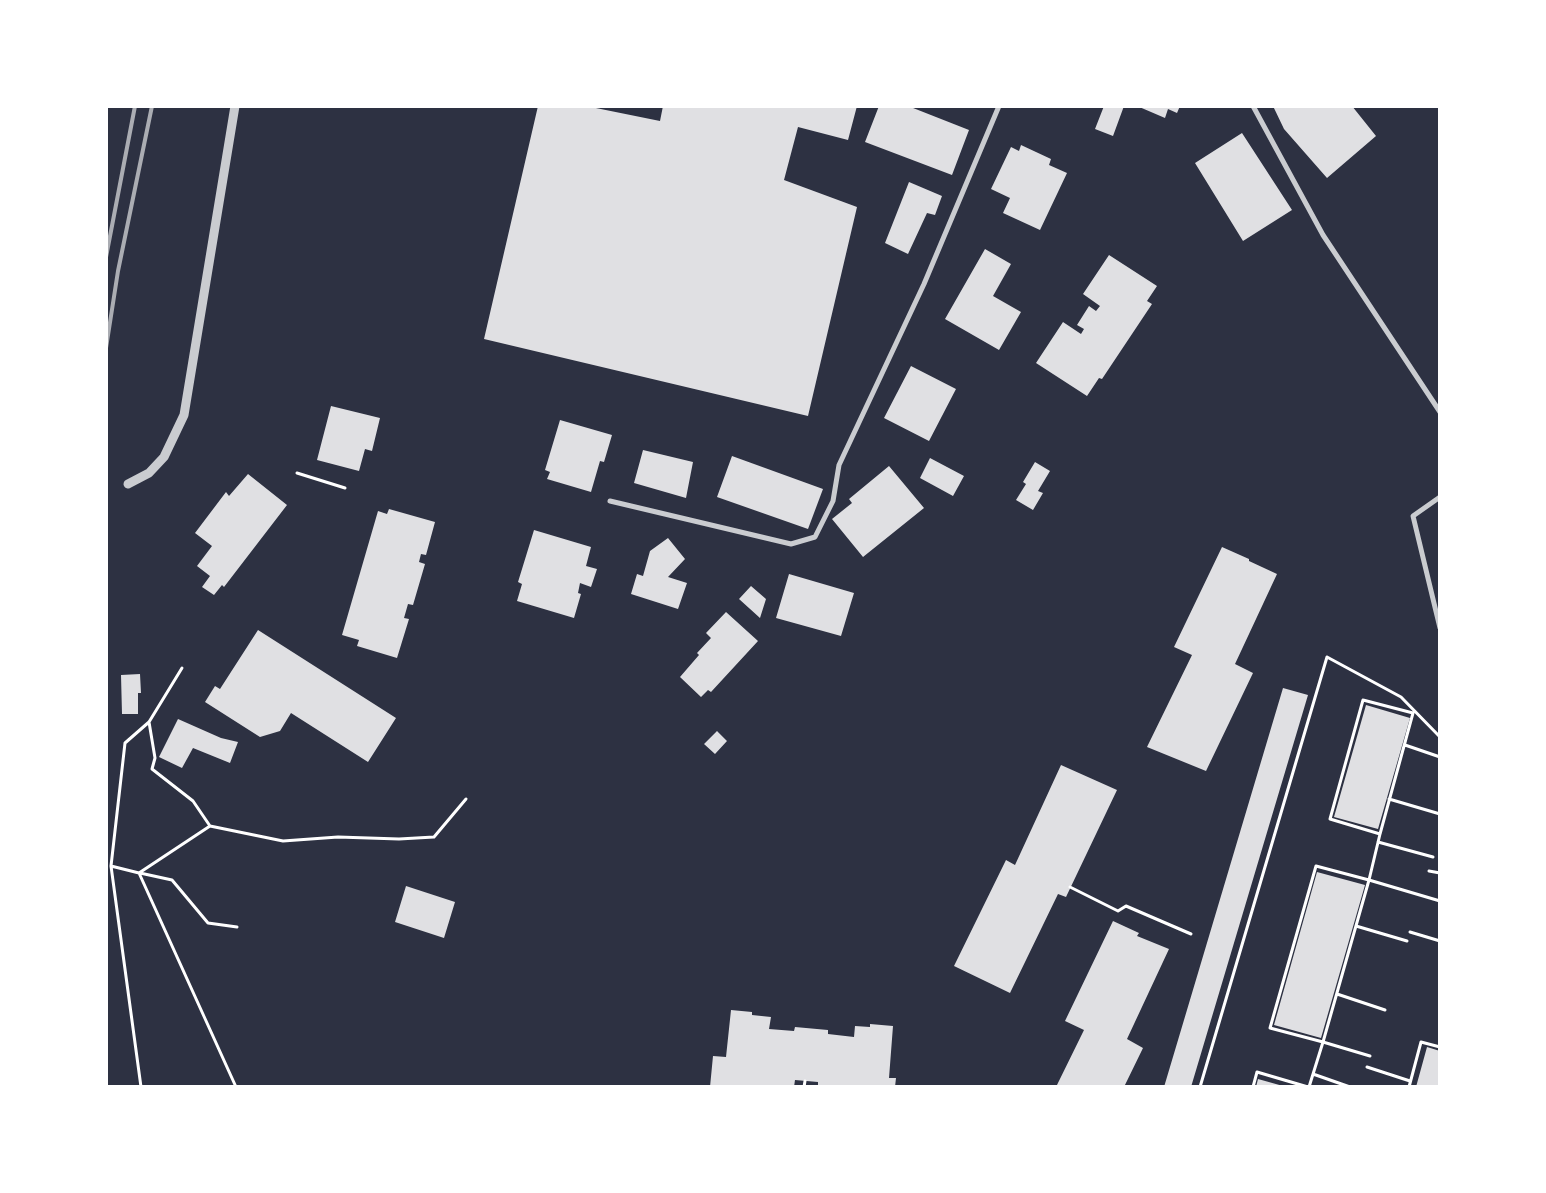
<!DOCTYPE html>
<style>
body{margin:0}
#map{position:relative;width:1546px;height:1193px;overflow:hidden;background:#2d3142;font-family:Merriweather,serif}
canvas{display:block}
.frame{position:absolute;inset:0;border:108px solid #fff;pointer-events:none}
</style>
<div id="map">
<canvas width="1546" height="1193"></canvas>
<div class="frame"></div>
</div>
<script>
const ctx = document.querySelector('canvas').getContext('2d');
ctx.lineJoin = 'round';
function fill(path, color) { ctx.fillStyle = color; ctx.fill(path, 'evenodd'); }
const shape = rows => new Path2D(rows.map(r => 'M' + r).join(''));
function trace(path, color, width, dash) { ctx.strokeStyle = color; ctx.lineWidth = width; ctx.lineCap = dash ? 'butt' : 'round'; ctx.setLineDash(dash || []); ctx.stroke(path); }
fill(shape([
 [538,106,586,106,660,121,663,106,857,106,848,140,798,127,784,180,857,207,808,416,484,339],
 [879,106,908,106,969,130,952,175,865,142],
 [1104,106,1124,106,1113,136,1095,129],
 [1137,106,1180,106,1177,113,1168,109,1165,118],
 [1273,106,1352,106,1376,136,1327,178,1284,129],
 [1242,133,1292,210,1243,241,1195,163],
 [1021,145,1051,159,1049,165,1067,173,1040,230,1003,213,1010,198,991,189,1011,147,1019,151],
 [909,182,942,196,935,215,927,213,908,254,885,243],
 [985,249,1011,264,993,296,1021,312,999,350,945,319],
 [1109,255,1157,286,1147,301,1152,304,1102,379,1099,378,1087,396,1036,363,1063,322,1081,334,1084,329,1077,325,1089,306,1096,311,1100,306,1083,294],
 [911,366,956,389,929,441,884,418],
 [331,406,380,418,372,451,365,449,359,471,317,460],
 [560,420,612,435,604,462,600,461,591,492,547,479,550,472,545,470],
 [643,450,693,462,686,498,634,483],
 [732,456,823,489,808,529,717,497],
 [930,458,964,476,953,496,920,478],
 [1035,462,1050,471,1038,491,1043,493,1033,510,1016,500,1026,484,1023,482],
 [889,466,924,508,863,557,832,519,852,503,849,499],
 [248,474,287,505,224,587,222,585,214,595,202,587,210,576,197,566,212,546,195,533,226,492,229,496],
 [389,509,435,522,426,555,421,554,419,562,425,564,413,605,408,604,404,618,409,619,397,658,357,646,359,640,342,635,378,511,387,514],
 [534,530,591,547,586,566,597,569,591,587,580,583,578,593,581,594,574,618,517,601,522,584,518,582],
 [668,538,685,559,668,577,687,583,678,609,631,594,637,574,643,576,650,551],
 [1222,547,1249,559,1249,561,1277,574,1235,664,1253,673,1206,771,1147,747,1192,655,1174,647],
 [789,574,854,593,841,636,776,618],
 [751,586,766,599,760,618,739,599],
 [726,612,758,641,711,692,708,690,701,697,680,677,699,655,697,653,711,638,706,633],
 [258,630,396,718,368,762,291,713,280,731,260,737,205,702,215,686,220,689],
 [140,674,141,693,138,693,138,714,122,714,121,675],
 [1283,688,1308,695,1191,1087,1164,1087],
 [1366,705,1410,718,1378,829,1334,817],
 [178,719,221,738,238,742,230,763,193,748,182,768,159,757],
 [717,731,727,741,715,754,704,744],
 [1061,765,1117,790,1066,897,1058,894,1010,993,954,966,1006,860,1015,865],
 [1317,872,1365,885,1321,1038,1274,1025],
 [406,886,455,902,444,938,395,922],
 [1113,921,1139,933,1137,936,1169,949,1127,1039,1143,1048,1124,1087,1056,1087,1084,1030,1065,1021],
 [731,1010,752,1012,752,1015,771,1017,769,1029,794,1031,795,1027,828,1030,828,1034,854,1037,855,1026,870,1027,870,1024,893,1026,889,1078,896,1078,895,1087,818,1087,818,1082,795,1080,794,1087,710,1087,713,1056,726,1057],
 [1427,1047,1440,1051,1440,1087,1416,1087],
 [1258,1079,1283,1086,1283,1087,1256,1087]
]), '#e0e0e3');
trace(shape([
 [297,473,345,488],
 [1363,700,1413,713,1380,834,1330,819,1363,700],
 [149,722,155,758,152,769,193,801,210,826],
 [1405,745,1440,757],
 [1389,799,1440,814],
 [1380,834,1369,880,1323,1042,1270,1028,1316,866,1369,880,1440,901],
 [1378,842,1433,857],
 [111,866,139,873,236,1087],
 [1429,871,1440,873],
 [139,873,210,826,283,841,338,837,399,839,434,837,466,799],
 [140,873,172,880,208,923,237,927],
 [1070,887,1118,911,1126,906,1191,934],
 [1356,926,1407,941],
 [1410,932,1440,941],
 [1337,994,1385,1010],
 [1367,1067,1410,1081],
 [1313,1074,1350,1087],
 [141,1087,111,866,125,743,149,722,182,668],
 [804,1087,805,1081],
 [1200,1087,1327,657,1401,697,1440,737],
 [1253,1087,1257,1072,1308,1087],
 [1309,1087,1323,1042,1370,1056],
 [1409,1087,1421,1042,1440,1047]
]), '#fff', 3);
trace(shape([
 [1253,106,1323,235,1440,412],
 [1440,497,1413,516,1440,628],
 [610,501,791,544,815,537,833,501,839,465,924,284,999,106]
]), '#caccd0', 5);
trace(shape([
 [128,484,149,473,164,457,184,415,235,106]
]), '#caccd0', 9);
trace(shape([
 [106,257,135,106],
 [106,348,118,271,152,106]
]), '#abadb3', 4);
</script>
